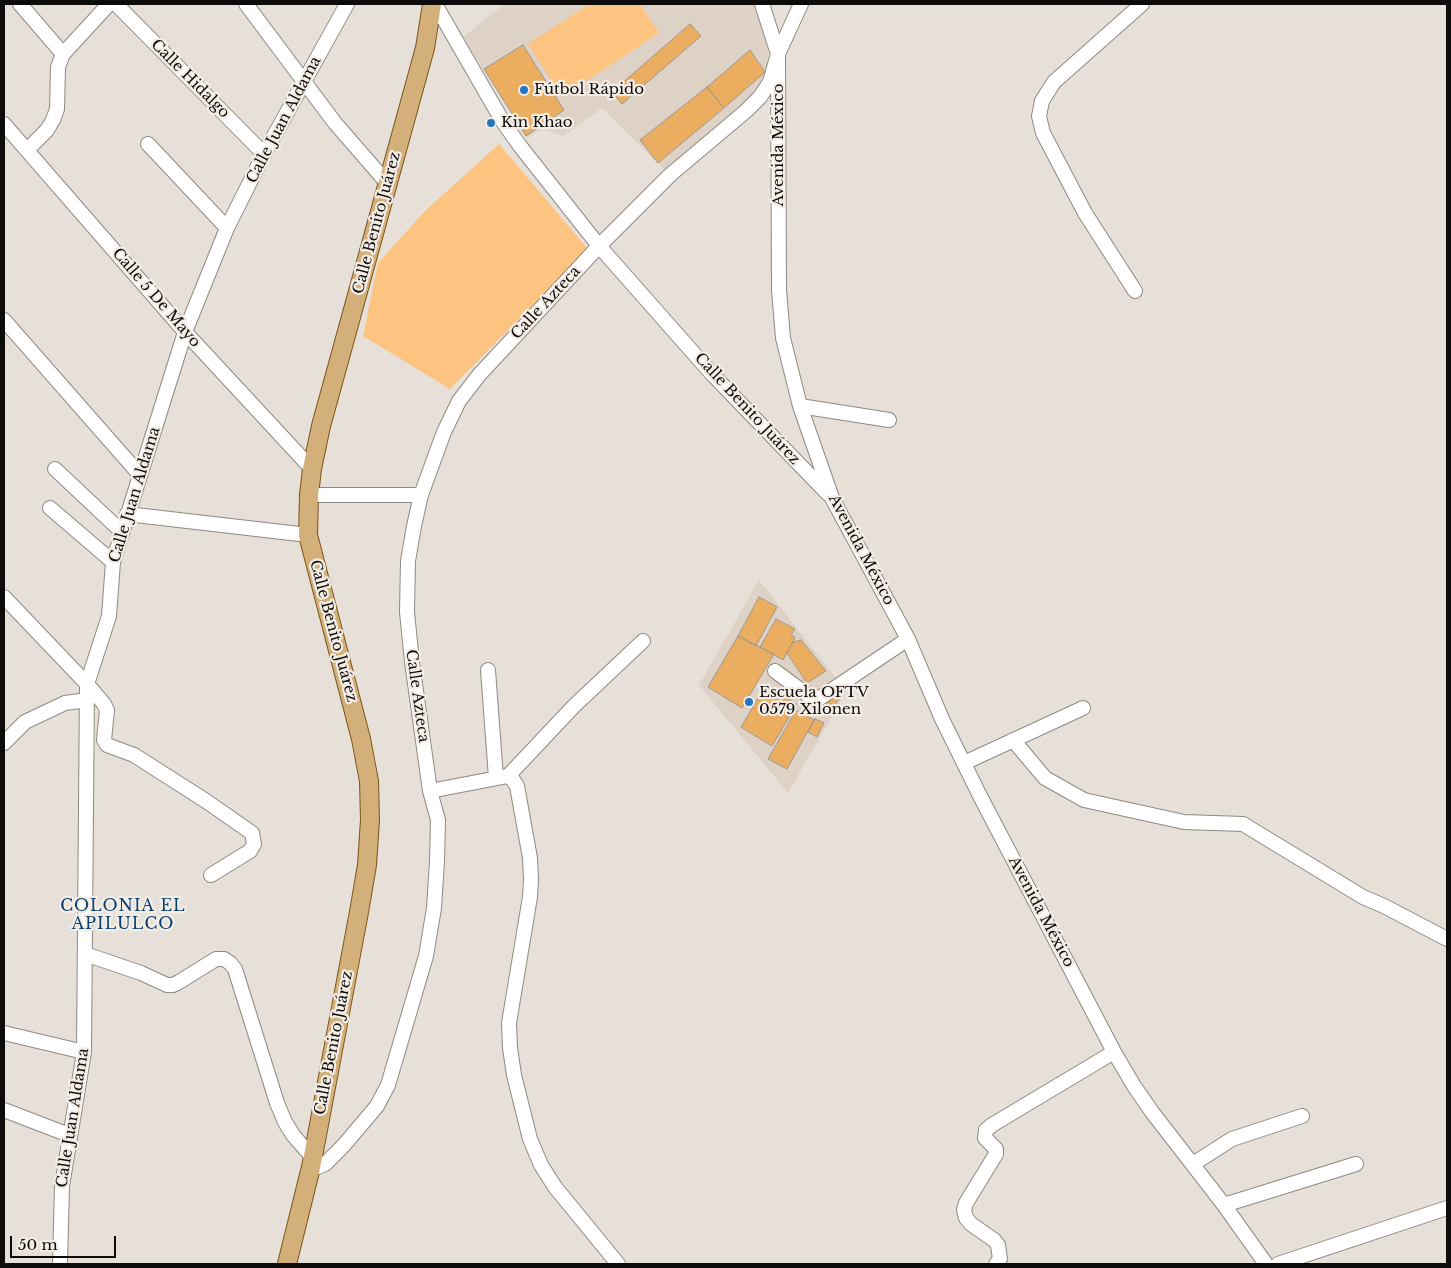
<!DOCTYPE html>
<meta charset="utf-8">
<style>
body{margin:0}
#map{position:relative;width:1451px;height:1268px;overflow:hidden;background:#e6e0d9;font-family:"Libre Baskerville",serif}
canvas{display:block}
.frame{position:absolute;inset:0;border:5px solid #0e0c0a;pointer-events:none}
.scale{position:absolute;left:10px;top:1236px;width:106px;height:22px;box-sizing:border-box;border:2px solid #0e0c0a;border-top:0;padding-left:6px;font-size:15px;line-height:18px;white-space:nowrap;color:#0e0c0a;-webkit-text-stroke:4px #f3ede6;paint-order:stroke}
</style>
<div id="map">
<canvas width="1451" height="1268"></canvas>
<div class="frame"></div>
<div class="scale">50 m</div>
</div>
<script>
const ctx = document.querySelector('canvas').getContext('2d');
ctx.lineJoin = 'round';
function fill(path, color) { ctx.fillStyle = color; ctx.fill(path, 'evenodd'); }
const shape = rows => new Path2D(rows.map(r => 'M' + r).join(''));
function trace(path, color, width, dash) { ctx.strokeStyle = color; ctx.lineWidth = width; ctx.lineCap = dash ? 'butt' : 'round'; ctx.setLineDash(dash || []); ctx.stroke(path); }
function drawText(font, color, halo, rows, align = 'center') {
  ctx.font = font + ' "Libre Baskerville",serif'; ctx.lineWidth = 4.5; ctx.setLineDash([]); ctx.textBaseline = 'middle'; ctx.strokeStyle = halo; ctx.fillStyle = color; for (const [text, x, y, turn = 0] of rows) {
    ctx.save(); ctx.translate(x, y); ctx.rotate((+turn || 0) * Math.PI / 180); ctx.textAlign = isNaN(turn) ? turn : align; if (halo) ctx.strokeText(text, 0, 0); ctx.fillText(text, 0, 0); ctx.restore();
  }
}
fill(shape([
 [505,4,756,4,763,21,770,66,770,82,670,175,602,108,563,136,543,129,527,138,463,37],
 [759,580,836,678,890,643,896,653,847,690,788,793,699,685]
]), '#ded2c6');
fill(shape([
 [590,4,640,4,659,33,562,97,528,44],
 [499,144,588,249,450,389,363,336,378,263,425,211]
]), '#fcc480');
const building = shape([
 [690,24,701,36,622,104,612,92,690,24],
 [523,45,564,110,526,136,484,69,523,45],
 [750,50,765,72,724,108,707,87,750,50],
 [707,87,724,108,658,163,640,140,707,87],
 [759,597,777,607,756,646,738,636,759,597],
 [776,619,795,629,791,635,795,637,793,642,783,660,760,647,776,619],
 [738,636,774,654,742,708,708,687,738,636],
 [801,640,826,671,807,683,787,653,793,642,801,640],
 [766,685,797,704,772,746,741,727,766,685],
 [846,688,830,713,823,701,846,688],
 [796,710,814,720,787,769,768,759,796,710],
 [815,719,824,723,817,737,808,732,815,719]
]);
fill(building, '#ebae60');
trace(building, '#9d9891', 1);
const minor = shape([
 [20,4,63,54],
 [116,4,264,154],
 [246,4,335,123,388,184],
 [435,4,503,122,520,146,599,246,712,374,828,494],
 [762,4,778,54,779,290,783,338,800,406,832,498,908,639,942,719,980,796,1114,1052,1134,1086,1152,1112,1224,1205,1266,1264],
 [4,124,185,332,312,469],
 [148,144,227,228],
 [27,150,47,130,53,120,57,109,58,67,63,54,109,4],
 [1135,291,1085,213,1043,133,1039,116,1042,101,1054,82,1142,4],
 [4,320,140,475],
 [800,406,889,420],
 [55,469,122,532],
 [309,495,421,495],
 [50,508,113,562],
 [127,514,308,535],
 [4,597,87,684,104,704,107,710,104,740,107,745,134,755,206,801,252,833,254,844,250,851,211,875],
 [488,670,496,778],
 [775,671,810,697,820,698,908,639],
 [1013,740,1045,778,1084,800,1184,822,1243,824,1363,897,1384,906,1447,939],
 [4,743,25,722,65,703,87,700],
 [964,763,1083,708],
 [508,776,574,706,643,641],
 [430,791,508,776,513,780,517,786,530,858,531,879,530,897,509,1023,510,1048,514,1075,530,1139,541,1165,555,1187,618,1264],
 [85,954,141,973,167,985,173,985,179,982,216,959,224,959,230,963,235,969,277,1103,285,1122,293,1135,313,1158],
 [4,1033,84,1052],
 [4,1110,69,1135],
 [1193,1164,1232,1139,1302,1116],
 [311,1167,318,1167,325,1164,344,1145,377,1106,388,1085,426,956,434,908,437,861,438,820,430,791,412,662,407,612,408,561,414,526,421,495,444,432,459,401,479,375,599,246,670,175,746,111,760,97,770,82,778,54,801,4],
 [1224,1205,1356,1164],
 [60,1264,62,1186,84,1052,87,684,109,616,113,562,185,332,227,228,264,154,347,4],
 [996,1264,1000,1259,998,1245,994,1240,971,1224,966,1218,964,1210,966,1203,996,1154,996,1149,985,1138,986,1130,992,1125,1114,1052],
 [1278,1264,1447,1208]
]);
const major = shape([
 [287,1264,311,1167,359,912,367,865,370,820,369,781,361,739,308,535,309,495,312,469,321,426,425,48,432,4]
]);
trace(minor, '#8f8983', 16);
trace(major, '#7b5418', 20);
trace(minor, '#fff', 14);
trace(major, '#d3af79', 18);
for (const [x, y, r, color] of [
 [524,90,5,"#2476c4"],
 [491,123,5,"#2476c4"],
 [749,702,5,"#2476c4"]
]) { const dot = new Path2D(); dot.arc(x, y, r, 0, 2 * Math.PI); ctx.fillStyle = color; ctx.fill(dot); trace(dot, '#f3ede6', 2); }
drawText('15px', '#0e0c0a', '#f3ede6', [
 ["Calle Hidalgo",190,79,45],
 ["Calle Juan Aldama",284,120,-62],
 ["Avenida México",779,145,-90],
 ["Calle Benito Juárez",377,223,-75],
 ["Calle 5 De Mayo",156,298,49],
 ["Calle Azteca",546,303,-47],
 ["Calle Benito Juárez",747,409,47],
 ["Calle Juan Aldama",135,495,-73],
 ["Avenida México",861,550,62],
 ["Calle Benito Juárez",333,631,75],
 ["Calle Azteca",417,696,82],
 ["Avenida México",1041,912,62],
 ["Calle Benito Juárez",334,1043,-79],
 ["Calle Juan Aldama",73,1118,-81]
]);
drawText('15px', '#0e0c0a', '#f3ede6', [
 ["Fútbol Rápido",534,90],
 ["Kin Khao",501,123],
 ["Escuela OFTV",759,693],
 ["0579 Xilonen",759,710]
], 'left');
ctx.letterSpacing = '1px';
drawText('16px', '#093f71', '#f3ede6', [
 ["COLONIA EL",123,906],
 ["APILULCO",123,924]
]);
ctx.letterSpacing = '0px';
</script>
